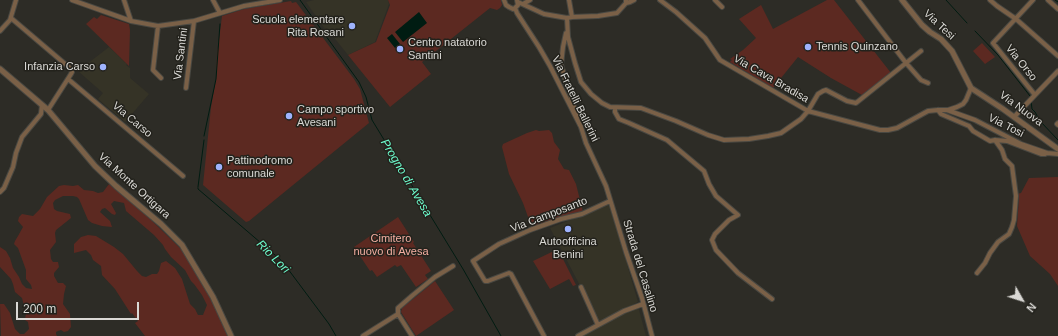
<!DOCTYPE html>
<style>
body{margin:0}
#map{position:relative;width:1058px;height:336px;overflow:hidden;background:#2d2c26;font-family:Arial,sans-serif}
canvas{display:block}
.north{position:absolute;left:1002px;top:280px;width:40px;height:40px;-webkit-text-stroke:3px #23221c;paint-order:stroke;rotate:129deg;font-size:11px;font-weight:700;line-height:16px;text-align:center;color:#dad9d5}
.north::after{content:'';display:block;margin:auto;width:14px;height:18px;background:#dad9d5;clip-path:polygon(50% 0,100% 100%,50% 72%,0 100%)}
.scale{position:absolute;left:16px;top:302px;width:123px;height:18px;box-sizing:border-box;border:2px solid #dad9d5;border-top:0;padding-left:5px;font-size:12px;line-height:14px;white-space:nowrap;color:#dad9d5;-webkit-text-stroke:3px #23221c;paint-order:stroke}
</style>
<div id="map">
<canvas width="1058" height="336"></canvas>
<div class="north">N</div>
<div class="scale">200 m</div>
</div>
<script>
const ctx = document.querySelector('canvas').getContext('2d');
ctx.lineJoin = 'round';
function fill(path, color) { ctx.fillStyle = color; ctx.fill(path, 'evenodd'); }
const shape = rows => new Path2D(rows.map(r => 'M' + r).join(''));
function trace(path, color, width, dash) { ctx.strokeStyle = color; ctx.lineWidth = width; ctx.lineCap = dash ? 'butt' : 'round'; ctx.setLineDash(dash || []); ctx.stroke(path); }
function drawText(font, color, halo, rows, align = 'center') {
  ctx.font = font + ' Arial,sans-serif'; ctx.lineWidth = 3; ctx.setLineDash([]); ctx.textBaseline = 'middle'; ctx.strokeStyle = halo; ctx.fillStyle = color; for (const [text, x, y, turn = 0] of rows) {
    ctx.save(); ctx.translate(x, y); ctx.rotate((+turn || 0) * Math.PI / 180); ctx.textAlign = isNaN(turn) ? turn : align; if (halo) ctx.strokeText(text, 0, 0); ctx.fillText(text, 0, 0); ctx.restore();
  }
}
fill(shape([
 [314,0,388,0,389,4,375,42,348,55,332,35,329,35,306,2],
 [109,47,127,64,126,65,130,68,130,78,149,94,125,122,98,99,103,93,78,71],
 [609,205,622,247,638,302,599,322,550,228],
 [638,306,646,336,582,336,589,332]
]), '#353326');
fill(shape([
 [388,0,501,0,502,5,500,8,497,10,490,8,422,62,431,74,390,107,348,55,376,42,390,5],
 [827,0,834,0,891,73,862,95,831,78,798,57,773,88,730,62,732,60,730,59,743,50,756,38,739,19,761,5,773,29],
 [291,1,292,3,296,2,354,79,360,89,369,123,249,221,246,222,203,185,211,107,216,79,217,55,222,16,244,9],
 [101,15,129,24,130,30,129,66,86,24,94,17,97,19],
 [982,43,995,57,985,64,973,51],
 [536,130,539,131,549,130,552,133,554,142,560,150,558,159,564,169,569,170,576,184,583,212,532,228,523,203,509,174,502,147,503,144,527,133],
 [1058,177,1058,286,1050,274,1030,256,1017,226,1019,198,1016,194,1021,193,1029,178],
 [109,184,149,218,181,249,194,268,232,336,145,336,135,323,138,321,132,313,131,314,115,289,102,275,101,266,93,260,91,255,86,250,74,253,74,244,81,237,88,235,96,236,114,247,123,254,137,271,142,276,146,277,152,274,157,274,159,271,161,263,166,261,175,268,182,279,190,304,195,309,198,315,203,315,207,305,202,295,194,284,191,281,185,270,171,257,165,249,163,245,154,235,126,211,124,203,114,201,111,204,116,213,115,215,112,214,105,208,102,209,100,212,110,221,112,227,102,226,92,223,88,220,79,199,77,197,73,196,63,196,55,200,53,203,54,209,57,211,70,214,71,218,56,230,55,233,56,242,50,250,51,259,53,262,58,262,59,267,54,273,54,276,58,283,63,283,66,286,64,294,63,304,70,314,71,327,68,331,64,332,61,330,58,331,56,332,56,334,57,336,1,336,0,304,4,304,10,313,15,329,20,334,24,334,29,329,28,322,25,320,26,313,22,298,15,292,13,284,11,279,0,267,0,247,6,251,10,258,13,268,19,277,22,284,26,288,32,289,31,285,26,279,26,270,18,248,14,244,15,241,18,236,23,227,18,221,19,217,22,214,33,216,40,209,47,197,59,186,64,185,73,186,78,185,84,190,93,191,98,193,103,192],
 [398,217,414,242,413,243,431,271,425,275,428,279,416,287,401,265,397,267,395,265,377,277,372,270,370,271,354,247],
 [558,249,576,285,573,286,569,279,550,289,533,261],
 [435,281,454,310,416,336,401,312,402,308]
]), '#5c2921');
fill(shape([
 [419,12,427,23,403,42,395,32],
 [392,34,400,44,395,48,387,38]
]), '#001c12');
trace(shape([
 [300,0,359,82,366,97,372,120,463,269,501,336],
 [946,0,967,23],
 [1055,0,1058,2],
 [975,31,998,55,1030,96,1031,97],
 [1031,101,1032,109,1035,112,1040,121,1058,140],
 [204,136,216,79,220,24],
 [198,187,204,140],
 [198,188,198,189,282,261,329,324,336,336]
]), '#001c12', 1);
const minor = shape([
 [72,0,131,21,158,26,194,21,244,6,280,0],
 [124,0,131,21],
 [213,0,220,13],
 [504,0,506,5,509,7,513,9,515,8,518,5,517,0],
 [569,0,572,17],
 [660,0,676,12,705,38,720,60,808,111,880,130,888,130,897,128,928,111,938,110,947,110,975,120,1021,144,1047,153,1058,154],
 [715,0,722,7],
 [858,0,906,63,921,80,928,83],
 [990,0,997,6,1016,19,1058,56],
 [1033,0,993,43,1035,95],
 [1048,0,1058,9],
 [518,2,544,14,567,18,572,17,598,16,617,13,626,3,626,0],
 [626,3,630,2,634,0],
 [523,4,530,0],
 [515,8,517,13,539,47,550,66,581,127,586,143,606,186,626,252,642,298,652,336],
 [11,18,71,69,72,72,71,74,48,110],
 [567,18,568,37,575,63,581,82,591,94,602,103,610,107,641,108,676,121,708,135,724,140,749,139,768,136,781,133,801,119,808,111,818,94,823,91,826,90,847,101,856,103,921,51],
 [158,26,153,70,161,78],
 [0,31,10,20,16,0],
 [566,33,563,47,561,65,577,117],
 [68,79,183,176],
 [186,88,194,21],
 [615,108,615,112,619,119,629,123,667,140,704,171,709,184,716,196,738,215,729,220,715,234,712,240,716,250,738,273,772,299],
 [938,110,941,114,969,126,973,131,990,141,995,140,1007,141,1041,154,1045,154,1047,153],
 [948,110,957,107,963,104,966,100,971,88],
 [1014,117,1058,71],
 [1058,123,1057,124,1058,125],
 [0,192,4,188,13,167,16,153,22,137,41,114,42,105],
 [977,273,985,263,990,253,998,242,1009,234,1012,227,1014,220,1016,196,1012,166,1005,159,1002,150,995,140],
 [581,287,598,325],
 [398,314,398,308,413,295,435,277,453,266],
 [398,314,412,336],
 [363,336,398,314],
 [544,336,511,274,509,273,488,281,485,281,473,261,499,244,530,230,561,219,582,214,610,201],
 [578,336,624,311,643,304]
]);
const tertiary = shape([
 [902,0,922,25,930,32,941,39,952,51,971,88,1003,109,1058,149],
 [0,69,48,110,95,166,116,186,161,224,182,245,213,297,231,336]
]);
trace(minor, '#494842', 6);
trace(tertiary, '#494842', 7);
trace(minor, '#7a6047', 4);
trace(tertiary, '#7a6047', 5);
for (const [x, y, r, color] of [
 [352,26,4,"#9fb3fd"],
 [808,47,4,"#9fb3fd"],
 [400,49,4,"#9fb3fd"],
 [103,67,4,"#9fb3fd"],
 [289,116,4,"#9fb3fd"],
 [219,167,4,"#9fb3fd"],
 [568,229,4,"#9fb3fd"]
]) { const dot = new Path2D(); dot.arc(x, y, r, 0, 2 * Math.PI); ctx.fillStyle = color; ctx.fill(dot); trace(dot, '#23221c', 1.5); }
drawText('11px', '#dad9d5', '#23221c', [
 ["Scuola elementare",344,20,"right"],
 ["Rita Rosani",344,33,"right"],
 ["Centro natatorio",408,43],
 ["Santini",408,56],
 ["Tennis Quinzano",816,47],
 ["Infanzia Carso",95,67,"right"],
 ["Campo sportivo",297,110],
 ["Avesani",297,123],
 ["Pattinodromo",227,161],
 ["comunale",227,174],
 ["Autoofficina",568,242,"center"],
 ["Benini",568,255,"center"]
], 'left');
drawText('11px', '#dad9d5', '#23221c', [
 ["Via Tesi",939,25,43],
 ["Via Santini",181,54,-83],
 ["Via Orso",1021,63,51],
 ["Via Cava Bradisa",771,79,30],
 ["Via Fratelli Ballerini",575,99,64],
 ["Via Nuova",1021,109,36],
 ["Via Carso",132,120,40],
 ["Via Tosi",1006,126,27],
 ["Via Monte Ortigara",134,186,42],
 ["Via Camposanto",549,215,-21],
 ["Strada del Casalino",640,266,73]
]);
drawText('11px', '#f4aea1', '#23221c', [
 ["Cimitero",391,239],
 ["nuovo di Avesa",391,252]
]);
drawText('italic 12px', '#6efecf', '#23221c', [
 ["Progno di Avesa",406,178,59],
 ["Rio Lori",273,257,45]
]);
</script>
